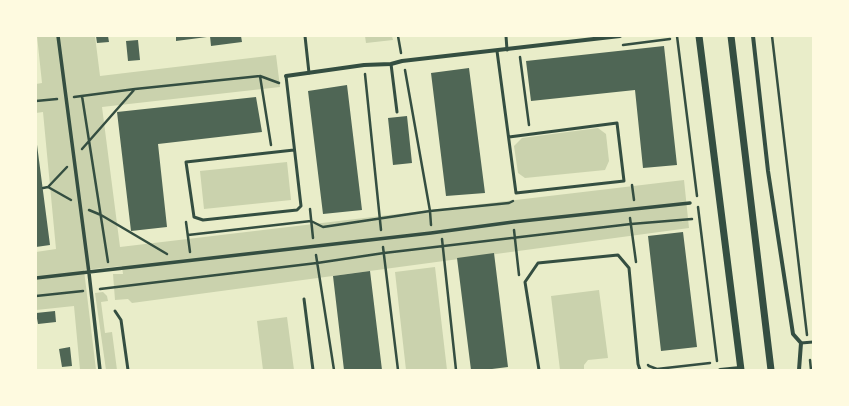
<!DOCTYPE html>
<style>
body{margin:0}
#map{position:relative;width:849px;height:406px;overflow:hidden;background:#e9edc9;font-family:Raleway,sans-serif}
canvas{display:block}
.frame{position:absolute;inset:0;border:37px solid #fefae0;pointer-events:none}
</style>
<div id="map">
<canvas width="849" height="406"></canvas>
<div class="frame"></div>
</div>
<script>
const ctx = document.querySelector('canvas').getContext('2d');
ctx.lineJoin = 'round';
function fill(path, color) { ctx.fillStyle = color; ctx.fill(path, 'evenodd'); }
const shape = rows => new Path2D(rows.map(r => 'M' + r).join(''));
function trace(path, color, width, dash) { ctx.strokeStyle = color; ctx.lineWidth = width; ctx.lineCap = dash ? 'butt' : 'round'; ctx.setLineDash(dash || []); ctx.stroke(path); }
fill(shape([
 [37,36,95,36,100,76,276,55,280,87,102,107,120,247,684,180,689,228,132,303,128,299,115,300,113,274,123,274,122,266,84,270,96,370,80,370,74,306,36,310,36,252,56,249,43,112,36,113,36,84,42,83],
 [365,36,392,36,393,40,366,43],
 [598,128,606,134,609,161,605,170,525,178,518,173,514,146,522,138],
 [287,162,291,200,204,209,200,171],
 [435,267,447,370,406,370,395,272],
 [599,290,608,358,588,360,584,365,584,370,560,370,551,296],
 [103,292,107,296,108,301,101,302,105,333,112,332,117,370,106,370,95,293],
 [287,317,294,370,263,370,257,321]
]), '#cad2ad');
fill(shape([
 [96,36,108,36,109,42,97,43],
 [176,36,207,36,207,37,176,41],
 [210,36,241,36,242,42,211,46],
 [138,40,140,60,128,61,126,41],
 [664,46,677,165,643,168,635,90,531,101,526,61],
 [469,68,485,193,446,196,431,73],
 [347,85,362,210,323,214,308,91],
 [256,97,262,132,158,144,167,227,131,231,117,112],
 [407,116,412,163,393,165,388,118],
 [36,137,50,245,36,247],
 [683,232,697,347,661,351,648,236],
 [494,253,508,367,484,370,471,370,457,258],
 [370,271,382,370,344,370,333,276],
 [55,311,56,322,38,324,36,313],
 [70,347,72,366,62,367,59,349]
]), '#4f6655');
trace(shape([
 [398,36,401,53],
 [677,36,697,196],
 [772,36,807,335],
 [623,45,670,39],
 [520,57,529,125],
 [405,70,430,211,431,225],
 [365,74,381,230],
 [260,76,271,145],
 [82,96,108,262],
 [74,97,135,89,260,76,279,83],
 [36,101,57,99],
 [82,149,134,90],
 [632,185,634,200],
 [48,187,67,167],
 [43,188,48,187,71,200],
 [698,207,717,361],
 [310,209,313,238],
 [89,210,101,215,167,254],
 [630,218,636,262],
 [186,222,190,252],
 [514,230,519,275],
 [188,235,311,221,323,227,430,211,509,203,513,201],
 [442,239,456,370],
 [383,247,398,370],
 [316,255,334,370],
 [100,289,317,263,384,253,631,224,692,219],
 [36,296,83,291],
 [810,360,811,370],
 [648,365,649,366,657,369,656,370],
 [657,369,710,363]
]), '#344e41', 2.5);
trace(shape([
 [305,36,309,73],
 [506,36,507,50],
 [497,51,516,193,624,181,617,123,509,137],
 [391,64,397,112],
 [286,76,301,206,297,210,203,220,194,217,186,162,294,150],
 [304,299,313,370],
 [115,311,121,320,128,370],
 [801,343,813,342],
 [539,370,525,282,538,263,618,255,629,268,638,364,640,370]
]), '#344e41', 3);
trace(shape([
 [58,36,89,273,100,370],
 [36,278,431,233,513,222,690,203]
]), '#344e41', 3.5);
trace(shape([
 [753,36,768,171,793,334,801,343,799,370],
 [286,76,364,65,391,64,402,61,620,36],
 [720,370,740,368]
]), '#344e41', 4);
trace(shape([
 [699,36,741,370],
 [731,36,771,370]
]), '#344e41', 7);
</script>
